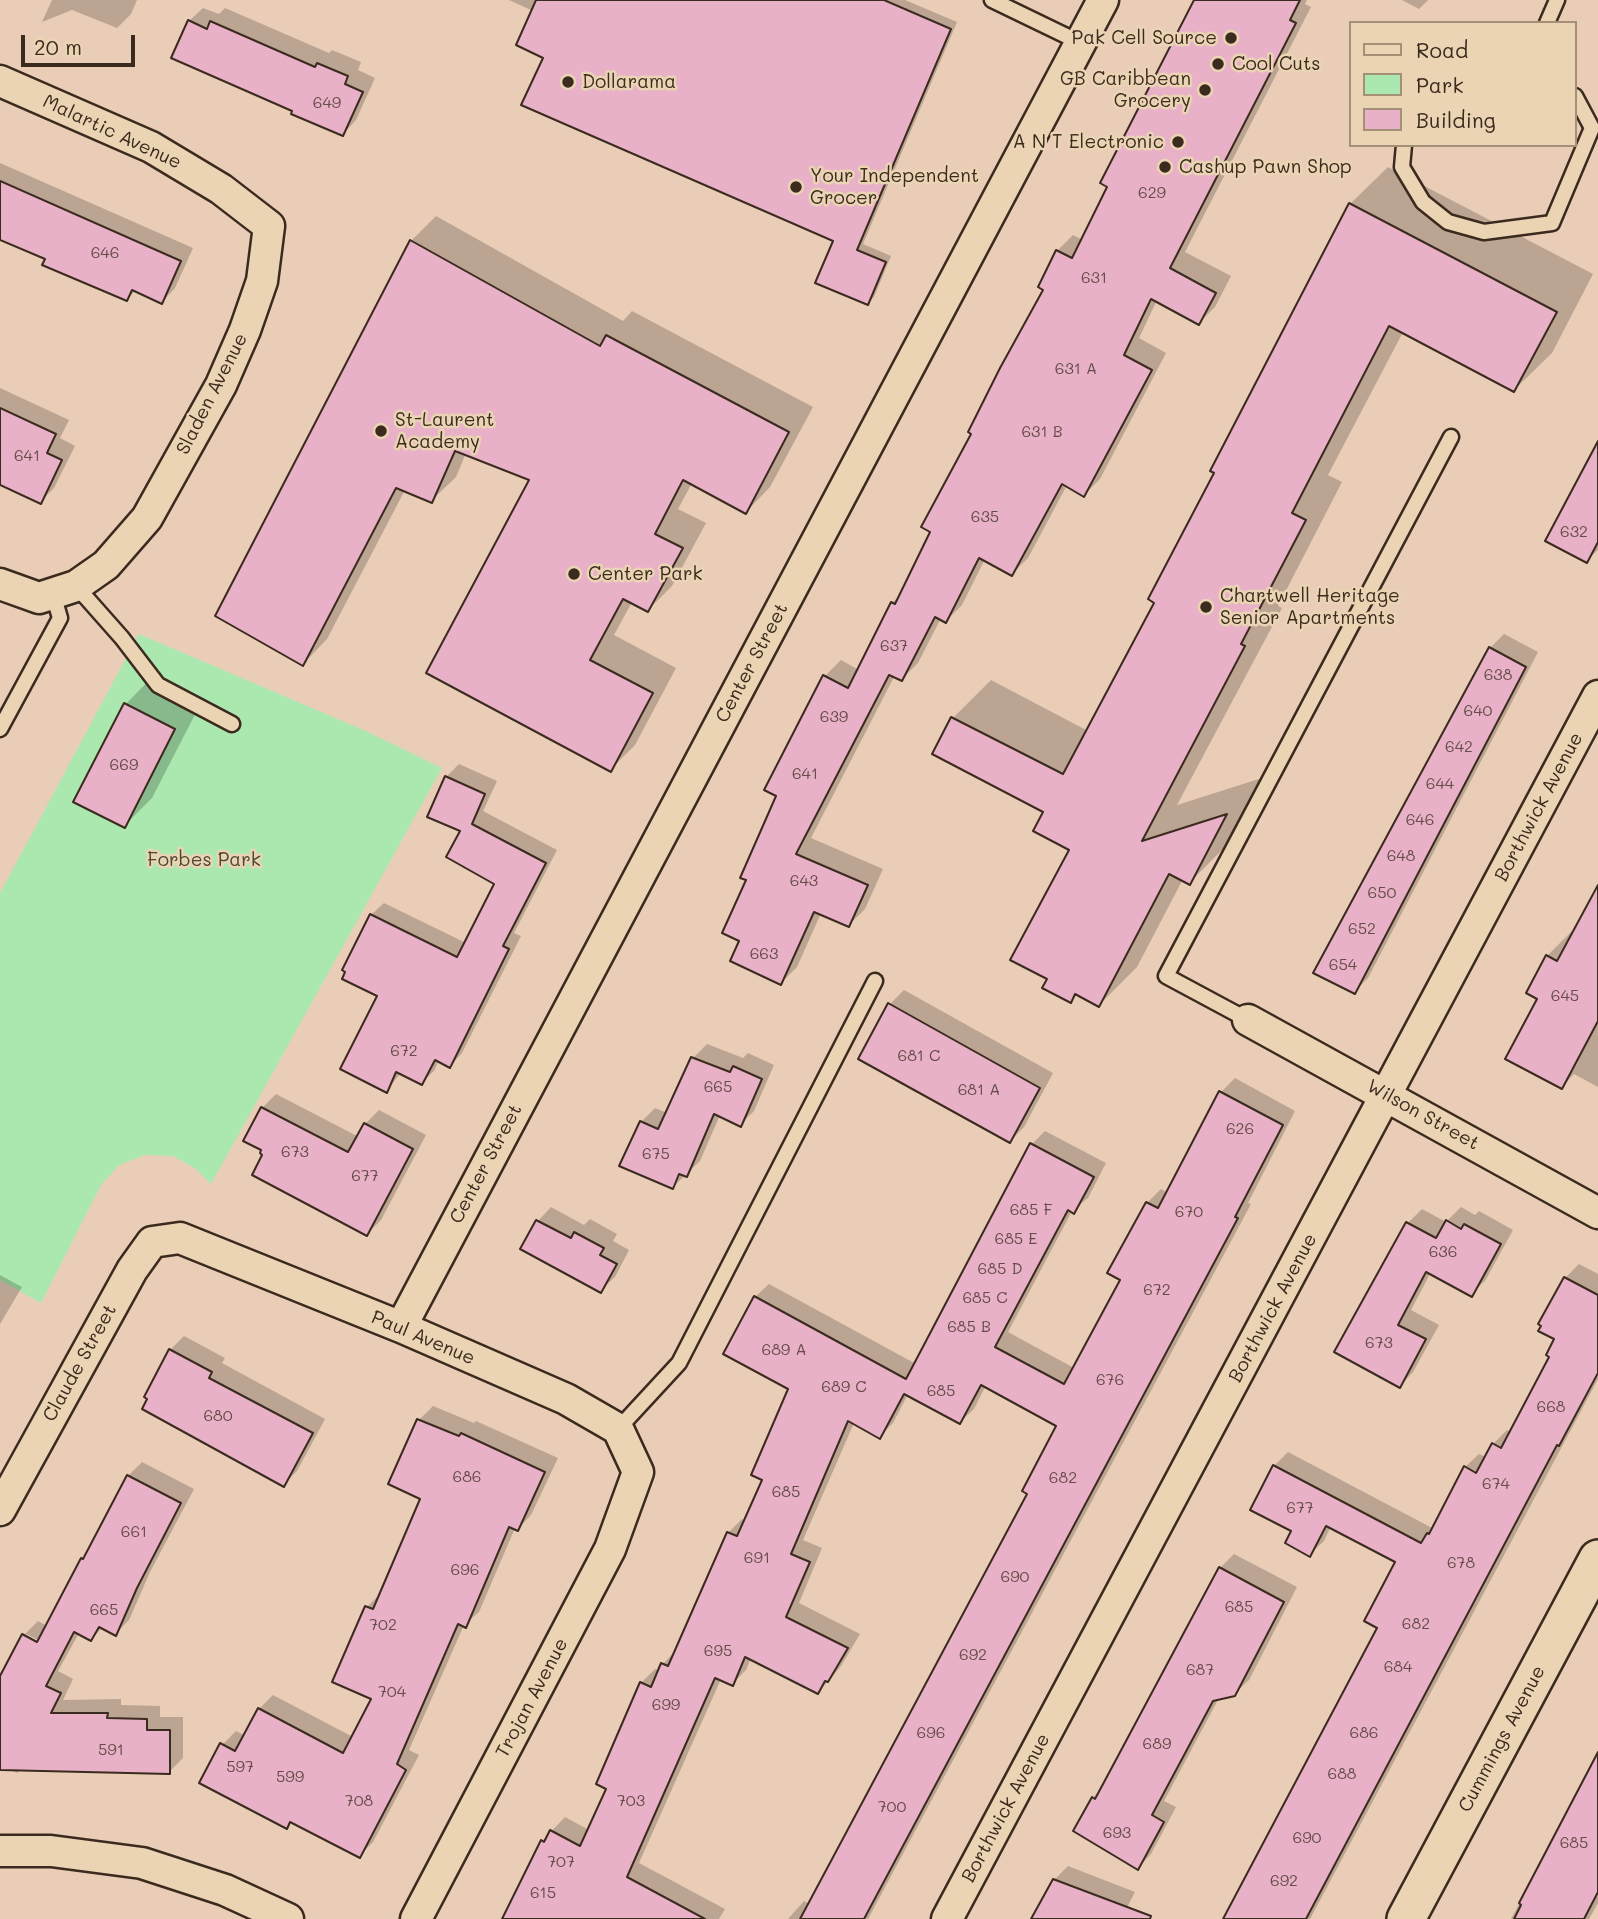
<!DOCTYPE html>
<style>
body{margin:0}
#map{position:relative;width:1598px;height:1919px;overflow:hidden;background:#eacdb7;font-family:Mali,sans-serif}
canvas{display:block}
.legend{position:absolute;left:1349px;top:21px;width:228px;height:126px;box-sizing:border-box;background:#ead4b3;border:2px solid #a49077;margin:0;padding:9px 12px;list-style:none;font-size:21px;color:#3b2a1e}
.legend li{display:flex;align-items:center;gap:14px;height:35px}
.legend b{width:35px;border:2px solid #a49077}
.scale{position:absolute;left:21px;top:35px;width:114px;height:32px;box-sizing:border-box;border:4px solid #3b2a1e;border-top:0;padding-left:9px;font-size:21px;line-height:24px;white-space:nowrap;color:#3b2a1e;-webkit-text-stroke:5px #ead4b3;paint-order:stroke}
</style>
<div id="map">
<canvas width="1598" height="1919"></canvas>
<ul class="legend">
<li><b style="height:9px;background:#ead4b3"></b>Road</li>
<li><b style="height:19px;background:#abe8af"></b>Park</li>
<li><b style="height:19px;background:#e8b1c8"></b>Building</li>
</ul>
<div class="scale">20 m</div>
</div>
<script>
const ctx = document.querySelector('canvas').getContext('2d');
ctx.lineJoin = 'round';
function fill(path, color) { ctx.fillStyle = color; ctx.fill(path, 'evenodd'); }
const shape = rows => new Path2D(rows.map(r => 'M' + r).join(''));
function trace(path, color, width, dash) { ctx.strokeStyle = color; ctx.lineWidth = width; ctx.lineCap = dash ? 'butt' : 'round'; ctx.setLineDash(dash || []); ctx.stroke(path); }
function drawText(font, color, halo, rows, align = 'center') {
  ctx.font = font + ' Mali,sans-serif'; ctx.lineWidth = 5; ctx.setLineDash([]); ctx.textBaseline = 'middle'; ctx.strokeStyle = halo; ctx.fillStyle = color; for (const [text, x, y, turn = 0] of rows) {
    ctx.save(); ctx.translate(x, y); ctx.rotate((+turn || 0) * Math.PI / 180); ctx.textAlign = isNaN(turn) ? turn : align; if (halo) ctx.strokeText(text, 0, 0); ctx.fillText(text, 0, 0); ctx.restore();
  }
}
fill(shape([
 [139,634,368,732,442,768,211,1184,196,1169,173,1156,145,1155,119,1165,101,1185,41,1303,0,1280,0,893]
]), '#abe8af');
fill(shape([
 [52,0,137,0,131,14,117,28,72,10,42,22],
 [509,0,905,0,957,22,863,244,891,256,874,297,867,303,836,240,545,57,533,11],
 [1196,0,1307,0,1305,4,1311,7,1185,252,1231,276,1215,307,1199,323,1157,300,1139,338,1166,353,1100,479,1084,495,1067,485,1028,558,1012,574,985,559,962,605,946,621,941,618,918,663,902,679,895,675,811,838,883,869,865,909,849,925,821,913,797,967,781,983,741,940,748,879,778,795,825,676,841,660,859,670,892,603,902,593,933,531,973,433,1046,289,1057,251,1073,235,1083,240],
 [1402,0,1428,0,1419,9],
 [203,8,219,14,225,8,329,53,332,50,361,62,358,70,375,78,356,120,343,134,294,110,189,21],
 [0,163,193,248,175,288,162,302,136,290,127,299,47,258,0,238],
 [1388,167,1593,274,1552,353,1514,390,1403,332,1328,475,1342,482,1278,606,1282,608,1177,805,1262,778,1227,845,1189,883,1183,879,1137,967,1099,1005,1078,994,1071,1001,1049,978,1072,850,1046,811,934,754,953,718,991,680,1088,731,1156,602,1216,472,1350,204],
 [436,216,623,321,632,311,813,407,770,487,746,512,692,483,678,509,706,523,672,586,648,610,632,602,614,635,676,668,635,745,610,770,531,479,466,453,456,477,431,501,405,490,327,639,303,664,218,615,411,241],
 [0,388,69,420,60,438,75,446,54,488,40,502,0,483],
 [1598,444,1598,550,1586,561],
 [1504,634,1538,652,1368,978,1354,992,1315,972,1490,648],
 [153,676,202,701,152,798,124,826,76,801,126,704],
 [459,764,497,781,483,811,557,850,514,933,521,936,462,1053,450,1066,439,1060,434,1071,421,1083,401,1073,386,1091,371,915,384,903,466,943,496,884,462,830,446,777],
 [1598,895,1598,1087,1574,1074,1562,1087,1539,998,1547,956,1579,924],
 [904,990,1053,1073,1024,1127,1010,1141,890,1004],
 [707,1044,743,1058,748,1053,774,1065,754,1111,740,1125,720,1115,700,1161,673,1187,641,1122,655,1108,667,1113,693,1058],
 [1235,1078,1295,1111,1248,1203,1251,1204,868,1919,788,1919,804,1901,810,1904,1030,1493,1058,1425,986,1385,974,1409,960,1422,908,1394,893,1423,880,1436,854,1423,803,1540,822,1548,799,1603,860,1634,841,1666,831,1678,818,1692,751,1658,746,1670,732,1684,721,1679,639,1863,725,1909,719,1919,514,1919,542,1841,565,1817,589,1830,609,1788,641,1683,655,1669,660,1671,663,1664,677,1649,728,1533,742,1519,745,1521,764,1479,791,1389,755,1297,769,1284,916,1364,1032,1144,1045,1131,1106,1163,1088,1198,1072,1211,1008,1332,1074,1368,1122,1279,1147,1203,1161,1189,1168,1193,1221,1092],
 [276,1094,357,1136,365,1124,379,1110,426,1135,381,1220,367,1234,265,1154,262,1108],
 [551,1207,584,1225,590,1219,617,1234,613,1241,629,1250,615,1277,601,1290,538,1221],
 [1461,1207,1475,1215,1479,1211,1513,1230,1485,1281,1471,1294,1431,1272,1411,1310,1439,1325,1413,1372,1400,1386,1336,1352,1408,1223,1422,1209,1446,1222],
 [1579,1264,1598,1274,1598,1379,1310,1919,1224,1919,1380,1627,1397,1561,1331,1526,1324,1541,1310,1554,1293,1530,1274,1466,1288,1452,1434,1529,1465,1467,1479,1454,1486,1457,1493,1444,1507,1430,1511,1433,1552,1356,1557,1338,1565,1278],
 [0,1275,22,1287,0,1324],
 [184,1336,225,1358,222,1363,325,1419,297,1471,283,1485,170,1350],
 [433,1406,474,1423,476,1421,558,1458,531,1515,518,1529,515,1528,479,1612,464,1625,409,1750,419,1755,373,1842,359,1856,292,1821,286,1826,222,1745,236,1731,246,1736,259,1709,273,1695,353,1737,373,1698,367,1607,381,1593,422,1498,419,1420],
 [142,1462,194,1489,150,1572,129,1620,115,1634,103,1627,91,1639,79,1633,58,1671,73,1679,63,1700,121,1699,121,1705,160,1706,160,1717,183,1717,183,1758,169,1772,22,1768,17,1773,0,1764,0,1678,24,1635,38,1621,47,1626,128,1476],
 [26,1634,46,1644,44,1647,26,1638],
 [1234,1554,1297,1587,1249,1680,1234,1694,1219,1698,1164,1801,1176,1807,1151,1854,1138,1868,1076,1831,1093,1798,1102,1788,1220,1568],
 [1598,1755,1598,1903,1589,1919,1511,1919],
 [1068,1866,1135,1892,1121,1919,1033,1919,1054,1880]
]), '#0003');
const building = shape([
 [536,0,884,0,951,29,857,250,886,262,868,305,815,283,833,241,521,105,543,58,516,45,536,0],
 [1194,0,1300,0,1290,20,1296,23,1170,268,1216,293,1199,325,1151,299,1124,355,1152,370,1084,497,1062,484,1012,576,979,558,946,623,935,617,902,681,889,675,796,854,868,885,849,927,814,912,781,985,730,961,739,941,722,933,746,880,740,878,776,796,764,790,823,675,848,688,891,602,895,604,930,532,921,527,971,434,968,432,1000,368,1043,290,1038,287,1056,250,1072,258,1107,187,1100,183,1194,0],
 [188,20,207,29,210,21,315,67,317,63,348,76,345,84,363,92,343,136,291,114,292,111,171,58,188,20],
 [0,181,181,261,162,304,132,290,127,301,42,265,45,259,0,240,0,181],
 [1349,203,1557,312,1514,392,1389,326,1292,513,1306,520,1241,644,1245,646,1142,841,1227,814,1190,885,1169,874,1099,1007,1075,994,1071,1003,1042,988,1047,979,1010,960,1069,850,1033,831,1043,812,932,754,951,717,1063,774,1154,603,1148,599,1214,473,1210,471,1349,203],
 [410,240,600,346,606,335,789,432,746,514,683,480,655,534,683,548,648,612,623,599,590,660,653,693,611,772,426,673,529,480,455,451,432,503,396,488,303,666,215,616,410,240],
 [0,408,56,434,47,453,62,460,41,504,0,485,0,408],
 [1598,441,1598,542,1587,563,1545,541,1598,441],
 [1489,647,1526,667,1355,994,1313,973,1489,647],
 [124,703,175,729,125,828,73,802,124,703],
 [445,776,485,794,472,824,546,863,503,946,509,949,450,1068,435,1060,422,1085,396,1072,387,1093,340,1069,377,996,342,979,345,972,342,970,370,914,457,957,494,884,446,857,460,831,427,817,445,776],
 [1598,885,1598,1021,1562,1089,1505,1059,1537,999,1526,993,1546,955,1557,961,1598,885],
 [888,1003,1040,1088,1010,1143,858,1059,888,1003],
 [691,1057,730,1072,733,1066,762,1079,741,1127,714,1114,687,1177,679,1174,673,1189,619,1166,640,1121,658,1129,691,1057],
 [1219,1091,1283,1125,1235,1217,1238,1218,864,1919,800,1919,1027,1494,1022,1491,1056,1426,981,1385,960,1424,904,1394,880,1439,848,1421,791,1554,810,1562,786,1617,848,1648,828,1682,825,1681,818,1694,745,1657,733,1686,715,1678,627,1877,705,1919,502,1919,541,1840,544,1842,550,1830,580,1846,606,1789,596,1784,640,1682,651,1687,661,1663,668,1666,727,1532,737,1536,762,1480,751,1475,788,1389,723,1354,754,1296,906,1379,1030,1143,1094,1177,1074,1214,1068,1210,995,1347,1064,1384,1120,1280,1107,1273,1146,1202,1158,1208,1219,1091],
 [261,1107,348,1152,364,1123,413,1149,367,1236,252,1175,262,1155,260,1153,261,1150,243,1141,261,1107],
 [536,1220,571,1238,574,1232,604,1248,600,1255,617,1264,601,1293,520,1249,536,1220],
 [1446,1220,1461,1229,1464,1224,1501,1244,1472,1297,1426,1272,1398,1325,1426,1339,1400,1388,1334,1352,1406,1222,1436,1238,1446,1220],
 [1564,1277,1598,1295,1598,1373,1559,1446,1557,1445,1306,1919,1223,1919,1377,1628,1364,1621,1395,1562,1326,1526,1310,1557,1285,1543,1291,1531,1250,1510,1273,1465,1421,1543,1427,1533,1429,1534,1464,1466,1476,1473,1492,1443,1501,1448,1549,1357,1546,1355,1554,1339,1538,1331,1541,1326,1538,1324,1564,1277],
 [169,1349,212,1372,209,1378,313,1433,284,1487,142,1409,147,1399,144,1397,169,1349],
 [417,1419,459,1436,461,1433,545,1472,518,1531,509,1527,466,1628,458,1624,397,1764,406,1770,360,1858,290,1822,287,1829,199,1783,220,1743,235,1751,258,1708,343,1753,371,1699,332,1682,365,1606,373,1609,420,1499,388,1484,417,1419],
 [127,1475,181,1503,137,1588,116,1636,99,1627,91,1641,74,1632,46,1686,61,1693,51,1713,108,1713,107,1718,147,1719,147,1730,170,1730,170,1774,0,1770,0,1676,22,1634,37,1642,81,1558,83,1559,127,1475],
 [1219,1567,1284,1602,1235,1696,1213,1701,1152,1815,1164,1822,1138,1870,1073,1831,1092,1797,1095,1799,1219,1567],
 [1598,1752,1598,1892,1584,1919,1514,1919,1521,1905,1519,1903,1598,1752],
 [1053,1879,1151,1916,1150,1919,1031,1919,1053,1879]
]);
fill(building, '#e8b1c8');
trace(building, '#3b2a1e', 2);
const service = shape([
 [992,0,1081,43],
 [1547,23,1557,0],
 [1404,145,1402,167,1423,202,1448,222,1484,232,1552,223,1592,128,1575,96],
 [76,586,122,638,158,685,232,724],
 [0,729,60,618,53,594],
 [1248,1020,1166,976,1451,437],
 [618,1429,679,1363,875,981]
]);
const minor = shape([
 [0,81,151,147,221,189,269,226,262,281,245,330,221,385,147,518,106,565,76,586,39,598,0,584],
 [1248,1020,1598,1213],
 [401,1327,1103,0],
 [0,1510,132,1270,152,1242,180,1238,401,1327,566,1399,618,1429,638,1472,610,1549,416,1919],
 [0,1851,51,1851,142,1863,225,1890,288,1919],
 [947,1919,1598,696]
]);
const tertiary = shape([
 [1406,1919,1598,1559]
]);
trace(service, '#3b2a1e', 19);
trace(minor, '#3b2a1e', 35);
trace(tertiary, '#3b2a1e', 42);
trace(service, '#ead4b3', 14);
trace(minor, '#ead4b3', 30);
trace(tertiary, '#ead4b3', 37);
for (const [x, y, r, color] of [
 [1231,38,7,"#3b2a1e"],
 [1218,64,7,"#3b2a1e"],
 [568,82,7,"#3b2a1e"],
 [1205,90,7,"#3b2a1e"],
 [1178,142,7,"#3b2a1e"],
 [1165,167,7,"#3b2a1e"],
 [796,187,7,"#3b2a1e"],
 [381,431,7,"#3b2a1e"],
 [574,574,7,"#3b2a1e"],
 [1206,607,7,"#3b2a1e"]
]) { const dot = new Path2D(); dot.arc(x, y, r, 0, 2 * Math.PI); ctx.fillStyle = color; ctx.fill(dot); trace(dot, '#ead4b3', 2.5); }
drawText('16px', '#664c48', null, [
 ["649",327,103],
 ["629",1152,193],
 ["646",105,253],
 ["631",1094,278],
 ["631 A",1076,369],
 ["631 B",1042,432],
 ["641",27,456],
 ["635",985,517],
 ["632",1574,532],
 ["637",894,646],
 ["638",1498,675],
 ["640",1478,711],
 ["639",834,717],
 ["642",1459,747],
 ["669",124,765],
 ["641",805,774],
 ["644",1440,784],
 ["646",1420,820],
 ["648",1401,856],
 ["643",804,881],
 ["650",1382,893],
 ["652",1362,929],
 ["663",764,954],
 ["654",1343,965],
 ["645",1565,996],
 ["672",404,1051],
 ["681 C",919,1056],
 ["665",718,1087],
 ["681 A",979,1090],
 ["626",1240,1129],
 ["673",295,1152],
 ["675",656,1154],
 ["677",365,1176],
 ["685 F",1031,1210],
 ["670",1189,1212],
 ["685 E",1016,1239],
 ["636",1443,1252],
 ["685 D",1000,1269],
 ["672",1157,1290],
 ["685 C",985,1298],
 ["685 B",969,1327],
 ["673",1379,1343],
 ["689 A",784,1350],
 ["676",1110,1380],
 ["689 C",844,1387],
 ["685",941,1391],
 ["668",1551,1407],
 ["680",218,1416],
 ["686",467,1477],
 ["682",1063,1478],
 ["674",1496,1484],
 ["685",786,1492],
 ["677",1300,1508],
 ["661",134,1532],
 ["691",757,1558],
 ["678",1461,1563],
 ["696",465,1570],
 ["690",1015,1577],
 ["685",1239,1607],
 ["665",104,1610],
 ["682",1416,1624],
 ["702",383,1625],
 ["695",718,1651],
 ["692",973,1655],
 ["684",1398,1667],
 ["687",1200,1670],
 ["704",392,1692],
 ["699",666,1705],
 ["696",931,1733],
 ["686",1364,1733],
 ["689",1157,1744],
 ["591",111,1750],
 ["597",240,1767],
 ["688",1342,1774],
 ["599",290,1777],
 ["708",359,1801],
 ["703",631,1801],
 ["700",892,1807],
 ["693",1117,1833],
 ["690",1307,1838],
 ["685",1574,1843],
 ["707",561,1862],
 ["692",1284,1881],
 ["615",543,1893]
]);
drawText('19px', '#3b2a1e', '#ead4b3', [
 ["Pak Cell Source",1217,38,"right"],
 ["Cool Cuts",1232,64],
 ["GB Caribbean",1191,79,"right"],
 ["Grocery",1191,101,"right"],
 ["Dollarama",582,82],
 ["A N T Electronic",1164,142,"right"],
 ["Cashup Pawn Shop",1179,167],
 ["Your Independent",810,176],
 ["Grocer",810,198],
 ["St-Laurent",395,420],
 ["Academy",395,442],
 ["Center Park",588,574],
 ["Chartwell Heritage",1220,596],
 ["Senior Apartments",1220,618]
], 'left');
drawText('19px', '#3b2a1e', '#ead4b3', [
 ["Malartic Avenue",112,132,25],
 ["Sladen Avenue",212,394,-63],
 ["Center Street",752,663,-62],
 ["Borthwick Avenue",1539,807,-62],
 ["Wilson Street",1423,1115,29],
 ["Center Street",486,1164,-62],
 ["Borthwick Avenue",1273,1308,-62],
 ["Paul Avenue",423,1338,23],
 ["Claude Street",80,1363,-61],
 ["Trojan Avenue",532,1698,-62],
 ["Cummings Avenue",1502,1739,-62],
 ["Borthwick Avenue",1006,1808,-62]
]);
drawText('19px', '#4c4634', '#ead4b3', [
 ["Forbes Park",204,860]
]);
</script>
